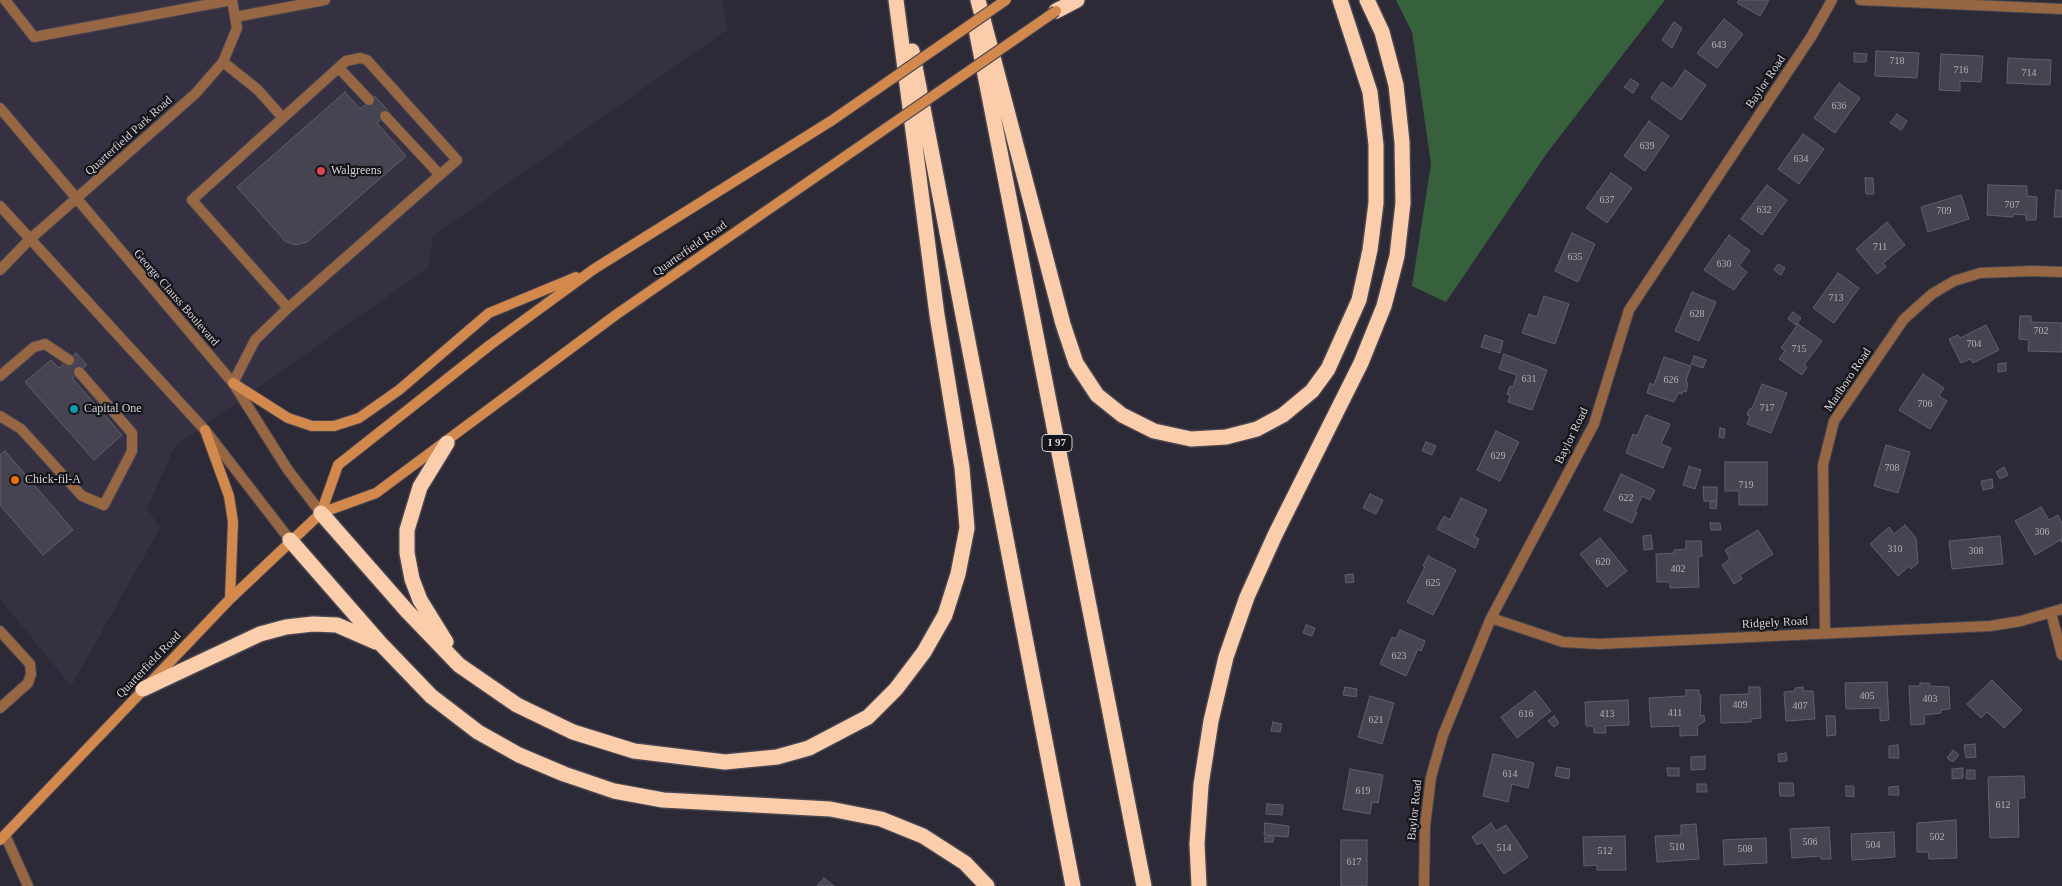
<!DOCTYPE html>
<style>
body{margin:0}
canvas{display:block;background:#2c2a36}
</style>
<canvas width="2062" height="886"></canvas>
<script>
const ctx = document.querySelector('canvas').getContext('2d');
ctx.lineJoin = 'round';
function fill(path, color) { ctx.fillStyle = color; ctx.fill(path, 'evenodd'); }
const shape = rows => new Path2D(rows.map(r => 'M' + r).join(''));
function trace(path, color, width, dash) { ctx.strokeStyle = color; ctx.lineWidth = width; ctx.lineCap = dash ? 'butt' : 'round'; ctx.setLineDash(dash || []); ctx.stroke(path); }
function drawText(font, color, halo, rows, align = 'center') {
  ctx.font = font + ' "Times New Roman",serif'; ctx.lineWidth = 4.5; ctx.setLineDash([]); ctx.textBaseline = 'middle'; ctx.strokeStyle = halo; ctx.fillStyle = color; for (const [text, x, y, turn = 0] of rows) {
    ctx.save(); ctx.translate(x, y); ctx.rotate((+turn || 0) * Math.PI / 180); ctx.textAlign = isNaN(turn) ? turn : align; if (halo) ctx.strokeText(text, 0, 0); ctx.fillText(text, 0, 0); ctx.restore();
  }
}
fill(shape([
 [0,0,722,0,728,29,433,236,428,268,175,446,147,508,160,528,71,686,0,599]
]), '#353143');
fill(shape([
 [1396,0,1665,0,1547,153,1446,302,1412,286,1431,164,1412,32]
]), '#37603d');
const building = shape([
 [1739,0,1769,0,1760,16,1737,3,1739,0],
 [1724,19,1743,34,1717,68,1697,53,1724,19],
 [1674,22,1682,28,1672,48,1662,40,1674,22],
 [1876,51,1919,53,1917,78,1875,76,1876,51],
 [1854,53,1867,54,1866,62,1854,62,1854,53],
 [1941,54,1983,56,1981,82,1960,81,1960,91,1939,90,1941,54],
 [2008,58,2051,60,2050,85,2007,83,2008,58],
 [1685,70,1706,85,1681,120,1651,98,1662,82,1672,89,1685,70],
 [1631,79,1639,84,1633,93,1624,87,1631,79],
 [1839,83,1860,98,1835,133,1814,118,1839,83],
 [345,92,360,109,375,96,389,112,377,123,406,156,307,242,295,245,285,241,237,187,345,92],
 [1897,114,1907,121,1901,130,1890,123,1897,114],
 [1649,121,1669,136,1645,171,1624,156,1649,121],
 [1803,134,1824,149,1799,184,1778,169,1803,134],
 [1611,173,1632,188,1607,223,1586,208,1611,173],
 [1865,178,1873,178,1874,194,1866,194,1865,178],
 [1767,185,1787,200,1762,235,1741,219,1767,185],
 [1988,185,2027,186,2027,196,2037,197,2036,220,2026,220,2026,215,2014,214,2013,217,1987,215,1988,185],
 [2056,190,2062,191,2062,217,2054,217,2056,190],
 [1961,195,1969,219,1928,232,1921,207,1961,195],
 [1887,222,1905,245,1883,263,1886,267,1877,274,1856,249,1887,222],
 [1572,233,1595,244,1578,282,1555,271,1572,233],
 [1729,235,1750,251,1739,266,1747,272,1734,290,1704,270,1729,235],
 [1778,264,1785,268,1781,275,1774,270,1778,264],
 [1838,273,1859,288,1834,323,1813,308,1838,273],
 [1692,292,1716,302,1699,341,1675,331,1692,292],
 [1544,296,1569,304,1555,344,1522,333,1529,314,1537,317,1544,296],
 [1793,312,1801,318,1796,325,1788,319,1793,312],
 [2020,316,2031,316,2031,322,2062,323,2062,352,2028,351,2029,340,2019,339,2020,316],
 [1798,324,1822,341,1804,365,1807,367,1802,375,1779,359,1785,351,1781,348,1798,324],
 [1986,325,1999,350,1973,363,1970,359,1961,363,1949,339,1958,335,1960,338,1986,325],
 [1485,335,1503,341,1500,353,1481,347,1485,335],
 [76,353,87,365,72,378,122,435,94,460,25,382,51,360,59,368,76,353],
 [1504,354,1547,370,1532,410,1508,402,1510,395,1507,394,1510,386,1513,387,1517,375,1499,369,1504,354],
 [1694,356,1706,360,1703,368,1691,364,1694,356],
 [1664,357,1691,366,1687,377,1686,382,1688,383,1686,392,1683,391,1682,394,1678,393,1674,402,1647,393,1650,383,1654,385,1664,357],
 [2006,363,2006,371,1998,372,1998,364,2006,363],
 [1923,374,1944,388,1939,396,1947,401,1930,429,1899,410,1923,374],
 [1762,384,1787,393,1771,433,1747,424,1750,416,1747,415,1750,408,1752,409,1762,384],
 [1646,415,1670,424,1661,444,1671,448,1663,468,1626,453,1633,434,1637,436,1646,415],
 [1720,428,1725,429,1724,438,1719,437,1720,428],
 [1496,431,1519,442,1500,481,1477,470,1496,431],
 [1426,442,1436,446,1432,455,1422,451,1426,442],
 [1886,445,1910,452,1898,493,1874,486,1886,445],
 [5,451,73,530,43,555,0,505,0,455,5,451],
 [1725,462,1767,462,1767,505,1739,505,1739,491,1725,491,1725,462],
 [1689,466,1701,470,1695,489,1683,485,1689,466],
 [2004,467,2008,475,2000,479,1996,472,2004,467],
 [1621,474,1655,490,1650,500,1642,496,1635,512,1637,513,1632,523,1604,510,1621,474],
 [1992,479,1993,488,1983,490,1981,481,1992,479],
 [1703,487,1717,487,1717,501,1704,501,1703,487],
 [1370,494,1383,500,1376,514,1363,508,1370,494],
 [1461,498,1487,510,1474,536,1479,539,1475,548,1437,529,1444,516,1450,520,1461,498],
 [1710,502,1717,502,1716,509,1710,508,1710,502],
 [2041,507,2049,520,2058,515,2062,523,2062,543,2060,540,2035,555,2015,521,2041,507],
 [1710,523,1720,523,1721,530,1711,530,1710,523],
 [1905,525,1916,538,1918,563,1911,569,1909,566,1898,576,1870,544,1889,527,1894,534,1905,525],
 [1758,530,1773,554,1740,575,1742,579,1734,584,1722,565,1730,559,1725,550,1758,530],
 [1651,535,1653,549,1644,550,1643,536,1651,535],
 [2000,536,2003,564,1952,569,1949,541,2000,536],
 [1600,538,1627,571,1607,587,1580,554,1600,538],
 [1686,541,1701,541,1702,556,1698,557,1699,587,1670,588,1670,582,1657,582,1656,554,1674,553,1674,550,1686,549,1686,541],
 [1428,556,1456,570,1433,615,1407,602,1425,567,1423,566,1428,556],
 [1353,574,1354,582,1346,583,1345,575,1353,574],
 [1306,625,1315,628,1312,636,1303,633,1306,625],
 [1400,630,1425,641,1421,651,1418,649,1406,676,1380,664,1392,637,1396,639,1400,630],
 [1992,680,2022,710,2004,728,1987,712,1981,718,1967,704,1992,680],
 [1887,682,1889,720,1880,721,1880,708,1846,709,1845,683,1887,682],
 [1920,683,1929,683,1930,686,1949,687,1950,709,1941,710,1941,713,1924,715,1925,724,1911,725,1909,686,1920,686,1920,683],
 [1345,687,1357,689,1356,697,1343,695,1345,687],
 [1749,687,1760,687,1761,718,1751,719,1751,722,1721,723,1720,695,1749,694,1749,687],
 [1803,687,1803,691,1813,691,1815,719,1786,721,1784,692,1795,691,1795,688,1803,687],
 [1686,690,1699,690,1699,695,1701,695,1700,716,1704,715,1705,721,1697,726,1698,735,1680,736,1680,726,1651,727,1649,698,1686,696,1686,690],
 [1535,691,1551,711,1517,738,1501,717,1535,691],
 [1370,696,1394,703,1382,744,1358,737,1370,696],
 [1628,700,1629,725,1605,726,1606,733,1594,733,1594,726,1586,726,1585,702,1628,700],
 [1554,716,1559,723,1554,727,1548,721,1554,716],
 [1826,716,1835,716,1836,735,1827,736,1826,716],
 [1273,722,1282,724,1280,732,1271,731,1273,722],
 [1975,744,1976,757,1966,758,1964,745,1975,744],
 [1898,745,1899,758,1889,758,1889,746,1898,745],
 [1953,750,1959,755,1953,762,1947,758,1953,750],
 [1786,753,1787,761,1779,762,1778,754,1786,753],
 [1493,754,1534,763,1528,788,1512,784,1508,802,1483,796,1493,754],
 [1705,756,1705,769,1691,770,1691,757,1705,756],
 [1557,767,1570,769,1569,779,1555,776,1557,767],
 [1667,768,1679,768,1679,776,1668,776,1667,768],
 [1963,768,1963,778,1952,779,1952,769,1963,768],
 [1350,769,1383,775,1378,803,1372,802,1370,814,1343,809,1350,769],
 [1967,770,1975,770,1975,779,1966,779,1967,770],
 [2024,776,2025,798,2018,798,2019,837,1990,838,1988,777,2024,776],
 [1779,783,1793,783,1794,796,1780,796,1779,783],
 [1697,784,1706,784,1707,792,1697,792,1697,784],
 [1846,786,1854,786,1854,797,1846,796,1846,786],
 [1898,786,1899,795,1889,795,1889,787,1898,786],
 [1267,804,1283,805,1282,815,1266,814,1267,804],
 [1956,820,1957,858,1929,859,1928,852,1917,852,1917,823,1956,820],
 [1265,823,1289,826,1288,837,1264,835,1265,823],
 [1491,823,1496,831,1506,825,1528,857,1504,874,1482,842,1477,845,1472,837,1491,823],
 [1696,824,1699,859,1657,862,1655,836,1681,835,1681,825,1696,824],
 [1829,827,1831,859,1821,859,1820,856,1792,858,1790,829,1829,827],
 [1894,832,1895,857,1852,860,1851,834,1894,832],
 [1625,836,1626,870,1597,870,1597,865,1584,866,1583,837,1625,836],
 [1265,837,1274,837,1273,842,1264,842,1265,837],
 [1766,838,1767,863,1724,865,1723,840,1766,838],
 [1341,840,1367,840,1367,886,1341,886,1341,840],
 [824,878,834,886,817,886,824,878]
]);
fill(building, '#464450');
trace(building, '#615f6c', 1);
const service = shape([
 [5,0,34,37,232,0],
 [235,17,325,0],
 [360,58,367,60,457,160,288,308,192,200,346,61,360,58],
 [223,62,257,89,283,118],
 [339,68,369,100],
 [385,116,440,175],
 [0,376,34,347,45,344,69,360],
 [233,383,255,340,288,308],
 [0,416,21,429,82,496,104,505,132,451,132,433,79,372],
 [0,631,30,664,31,674,28,683,0,708],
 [5,835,28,886]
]);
const minor = shape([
 [1860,0,2062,9],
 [0,108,233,383,288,470,321,513],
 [0,206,205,430,290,540],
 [0,270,29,240,195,94,223,62,237,28,232,0],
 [2051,613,2062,655],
 [1491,618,1563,642,1599,644,1990,626,2021,621,2062,609],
 [1825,633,1823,465,1834,421,1904,319,1932,294,1954,281,1980,273,2032,271,2062,272],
 [1424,886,1425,826,1431,777,1443,735,1491,618,1594,424,1629,310,1811,37,1832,0]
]);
const secondary = shape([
 [233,383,288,418,312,426,334,426,359,418,399,390,489,313,576,277],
 [205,430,229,496,233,522,230,599],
 [321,513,338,465,490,345,594,269,831,121],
 [0,840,230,599,321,513,376,493,617,314,840,160]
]);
const motorway = shape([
 [978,0,1063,324,1076,363,1097,395,1122,415,1154,431,1191,439,1226,437,1257,429,1283,415,1312,391,1328,369,1359,300,1370,250,1376,203,1376,145,1370,92,1340,0],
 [1056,11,1077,0],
 [976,29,1144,886],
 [912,51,1073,886],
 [321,513,407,611,459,665,517,705,573,732,634,751,725,762,777,757,809,748,868,717,896,689,924,652,945,615,958,574,967,528,962,468,937,315,896,0],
 [290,540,380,643,431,696,478,732,519,755,564,774,614,791,663,800,830,809,881,819,923,836,965,863,987,886],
 [446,642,420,600,412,579,407,553,407,530,420,487,447,443],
 [143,689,260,634,286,627,313,624,337,625,376,642],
 [1199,886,1197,844,1201,785,1211,721,1226,657,1247,597,1275,535,1361,363,1384,306,1397,256,1403,203,1402,142,1396,85,1382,32,1367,0]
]);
trace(service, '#474550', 12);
trace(minor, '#474550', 12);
trace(secondary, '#474550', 12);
trace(motorway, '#474550', 18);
trace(service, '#976744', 10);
trace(minor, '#976744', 10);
trace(secondary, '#d3884c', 10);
trace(motorway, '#fccdab', 15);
const secondaryBridge = shape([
 [831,121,1006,0],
 [840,160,1056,11]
]);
trace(secondaryBridge, '#474550', 12, []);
trace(secondaryBridge, '#d3884c', 10);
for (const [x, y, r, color] of [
 [321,171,5,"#e0444e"],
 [74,409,5,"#0f9aa8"],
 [15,480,5,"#e8710a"]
]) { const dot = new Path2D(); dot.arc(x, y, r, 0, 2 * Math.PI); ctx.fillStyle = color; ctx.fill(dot); trace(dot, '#151419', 2); }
drawText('10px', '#b0afb8', null, [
 ["643",1719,45],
 ["718",1897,61],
 ["716",1961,70],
 ["714",2029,73],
 ["636",1839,106],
 ["639",1647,146],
 ["634",1801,159],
 ["637",1607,200],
 ["707",2012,205],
 ["632",1764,210],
 ["709",1944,211],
 ["711",1880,247],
 ["635",1575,257],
 ["630",1724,264],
 ["713",1836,298],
 ["628",1697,314],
 ["702",2041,331],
 ["704",1974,344],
 ["715",1799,349],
 ["631",1529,379],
 ["626",1671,380],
 ["706",1925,404],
 ["717",1767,408],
 ["629",1498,456],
 ["708",1892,468],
 ["719",1746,485],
 ["622",1626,498],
 ["306",2042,532],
 ["310",1895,549],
 ["308",1976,551],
 ["620",1603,562],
 ["402",1678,569],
 ["625",1433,583],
 ["623",1399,656],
 ["405",1867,696],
 ["403",1930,699],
 ["409",1740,705],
 ["407",1800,706],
 ["411",1675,713],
 ["616",1526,714],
 ["413",1607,714],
 ["621",1376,720],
 ["614",1510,774],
 ["619",1363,791],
 ["612",2003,805],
 ["502",1937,837],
 ["506",1810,842],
 ["504",1873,845],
 ["510",1677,847],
 ["514",1504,848],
 ["508",1745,849],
 ["512",1605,851],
 ["617",1354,862]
]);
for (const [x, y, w] of [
 [1057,443,30]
]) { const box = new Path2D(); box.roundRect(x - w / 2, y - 8.5, w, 17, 4); ctx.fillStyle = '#151419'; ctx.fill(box); trace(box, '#d4d3da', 1); }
drawText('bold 11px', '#d4d3da', null, [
 ["I 97",1057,443]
]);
drawText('12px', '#d4d3da', '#151419', [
 ["Baylor Road",1766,82,-56],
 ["Quarterfield Park Road",129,136,-42],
 ["Quarterfield Road",690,249,-35],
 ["George Clauss Boulevard",176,298,49],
 ["Marlboro Road",1848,380,-56],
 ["Baylor Road",1572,436,-64],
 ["Ridgely Road",1775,623,-3],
 ["Quarterfield Road",149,665,-46],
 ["Baylor Road",1415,810,-84]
]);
drawText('12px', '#d4d3da', '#151419', [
 ["Walgreens",331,171],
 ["Capital One",84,409],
 ["Chick-fil-A",25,480]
], 'left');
</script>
